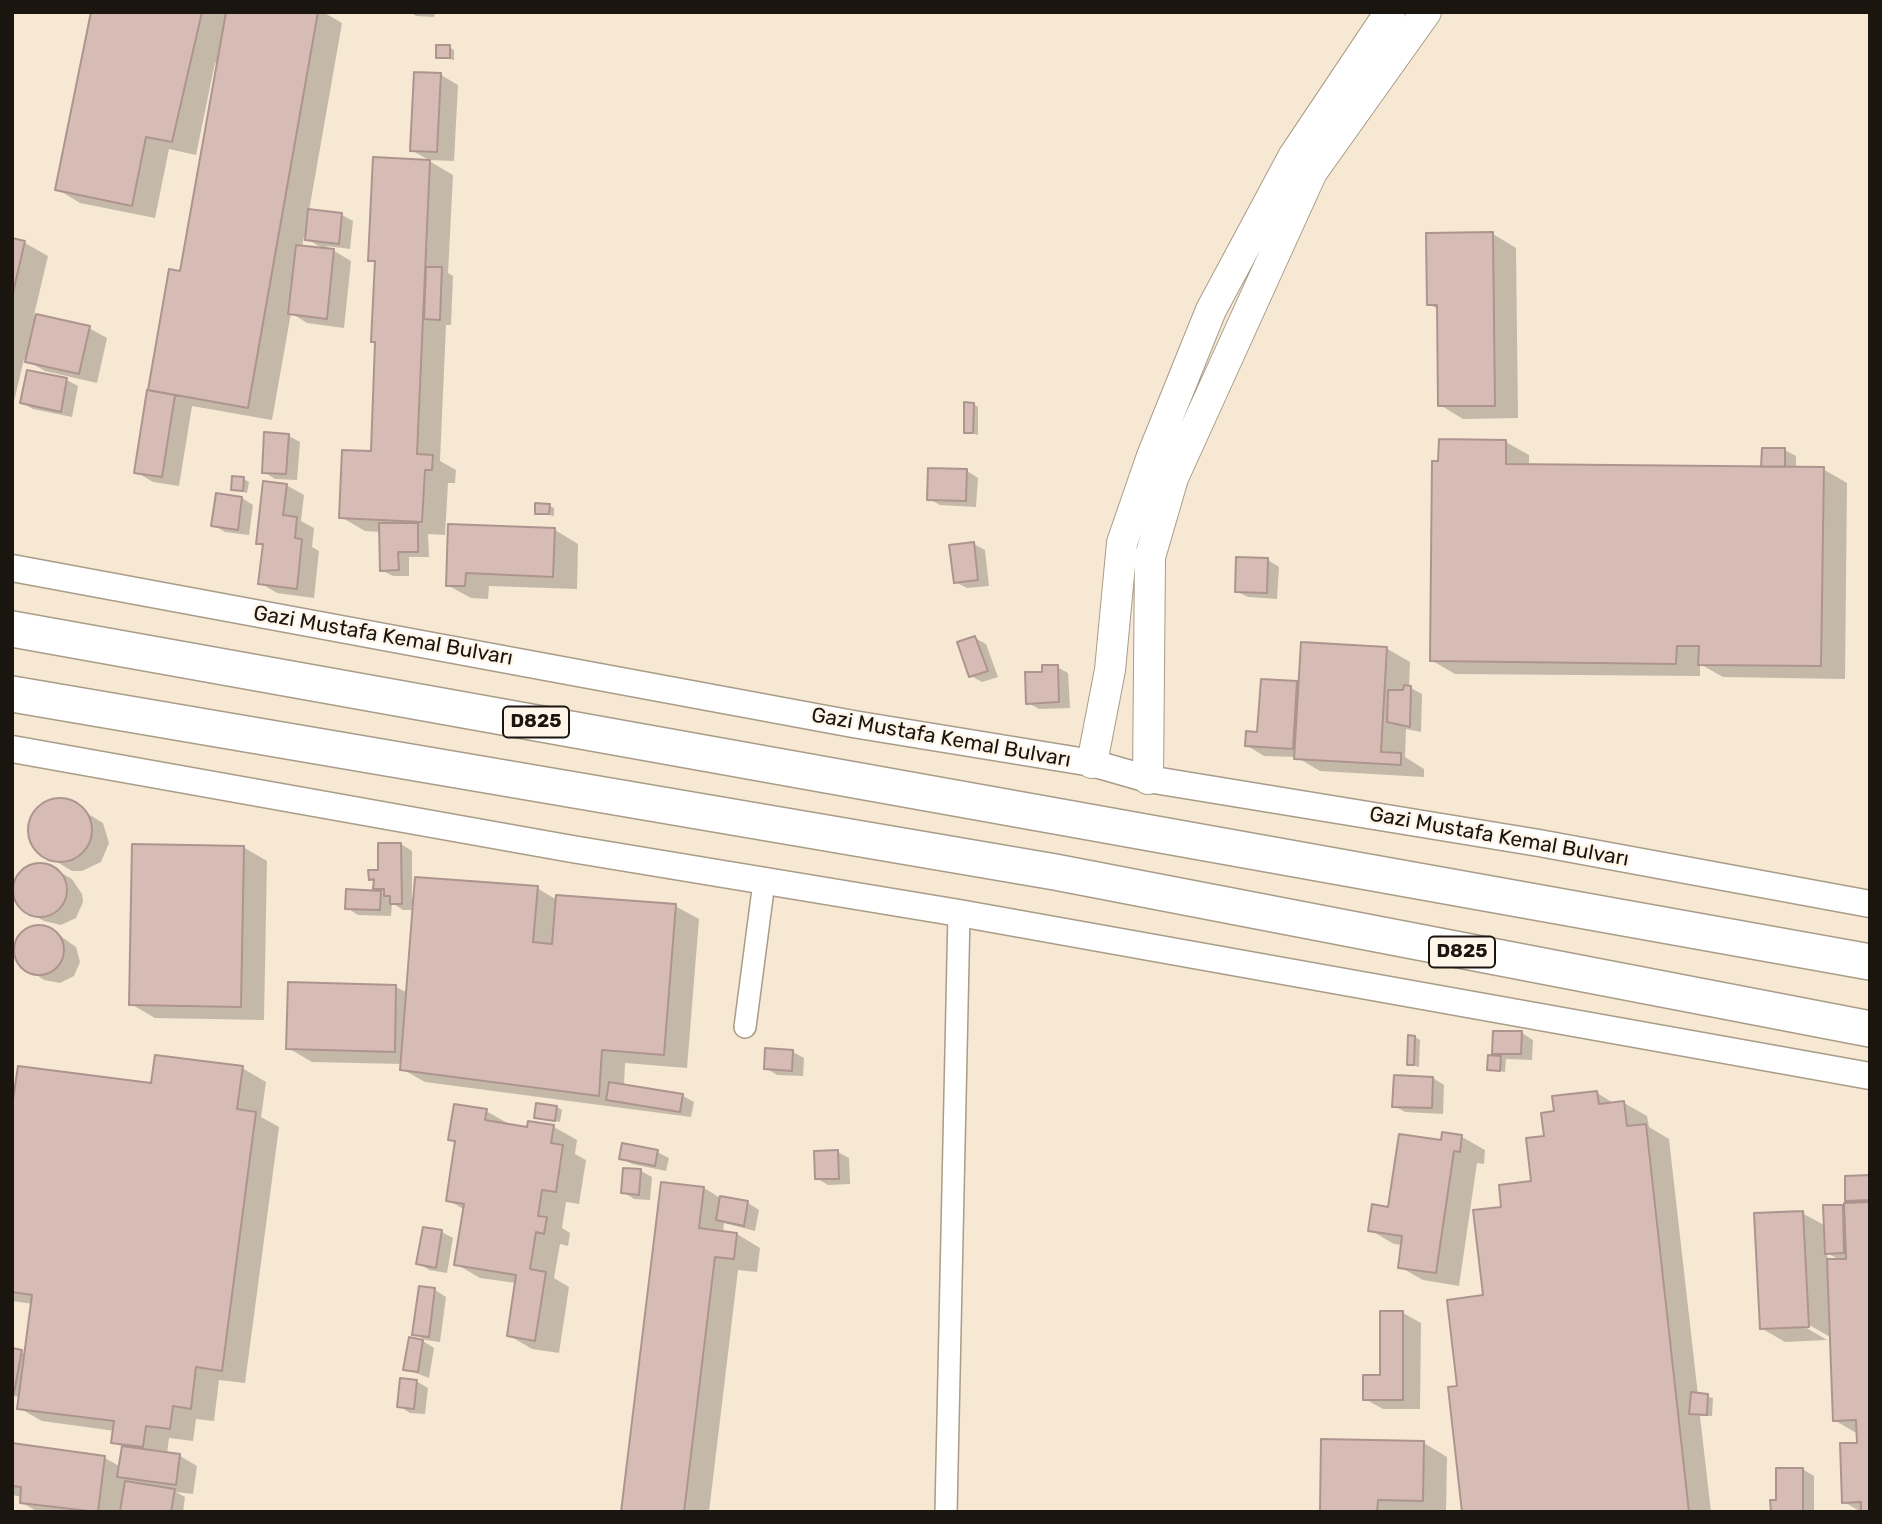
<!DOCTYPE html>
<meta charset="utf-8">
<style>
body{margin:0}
#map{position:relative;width:1882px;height:1524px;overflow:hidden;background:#f6e8d3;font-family:Rubik,sans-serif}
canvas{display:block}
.frame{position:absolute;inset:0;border:14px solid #1a150e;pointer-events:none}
</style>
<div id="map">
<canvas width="1882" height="1524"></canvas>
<div class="frame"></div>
</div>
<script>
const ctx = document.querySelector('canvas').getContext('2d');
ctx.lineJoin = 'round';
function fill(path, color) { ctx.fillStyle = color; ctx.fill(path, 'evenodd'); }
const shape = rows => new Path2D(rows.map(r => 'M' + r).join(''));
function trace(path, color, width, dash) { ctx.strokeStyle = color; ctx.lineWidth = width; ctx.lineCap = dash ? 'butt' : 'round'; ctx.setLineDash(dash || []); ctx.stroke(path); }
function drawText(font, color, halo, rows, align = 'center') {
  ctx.font = font + ' Rubik,sans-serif'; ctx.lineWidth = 5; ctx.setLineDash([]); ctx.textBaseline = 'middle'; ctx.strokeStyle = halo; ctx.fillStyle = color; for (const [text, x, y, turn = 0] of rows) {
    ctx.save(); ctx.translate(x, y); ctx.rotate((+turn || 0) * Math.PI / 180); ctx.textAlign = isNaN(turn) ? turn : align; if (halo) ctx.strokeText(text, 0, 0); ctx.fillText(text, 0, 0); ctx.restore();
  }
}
fill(shape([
 [93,12,323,12,342,23,309,211,342,215,353,221,350,249,326,246,351,261,344,328,307,323,291,313,272,420,192,406,179,486,153,482,136,472,158,394,150,389,181,273,218,64,215,63,196,155,169,149,155,218,80,203,57,189],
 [304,237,325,250,302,247],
 [411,12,435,12,434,17,416,16],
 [449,47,454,50,454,60,438,57],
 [441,75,458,85,454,161,429,160,411,150],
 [429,161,453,175,448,273,453,276,451,325,446,325,440,461,456,470,455,483,448,483,445,535,428,534,429,557,409,557,409,576,393,576,381,570,381,532,365,531,341,517,372,453,376,263,370,260],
 [1493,234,1516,248,1518,418,1463,419,1440,405,1439,310,1429,304],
 [12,240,25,243,48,256,34,315,89,328,107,338,97,383,45,371,24,359,12,410],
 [28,372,67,380,78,386,72,417,33,409,22,403],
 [973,404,978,407,978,435,966,432],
 [289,436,300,442,297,480,275,479,264,472],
 [1506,442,1529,455,1529,466,1763,468,1785,450,1796,456,1796,469,1823,469,1847,483,1845,679,1723,677,1700,664,1700,676,1455,674,1431,660],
 [967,471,978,478,976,507,940,505,929,499],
 [244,479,249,482,247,493,232,489],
 [286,485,304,495,301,521,314,528,312,547,319,551,314,598,277,593,260,583,264,547,257,543],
 [242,498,253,505,249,535,225,532,213,525],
 [549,506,554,508,554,516,536,513],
 [450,526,555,530,578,544,577,589,489,586,488,599,471,598,447,585],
 [974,544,985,550,989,586,967,588,955,582],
 [1268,560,1279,567,1277,599,1248,597,1236,591],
 [975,638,986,644,998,677,982,682,971,676],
 [1386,648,1410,662,1409,687,1422,694,1421,732,1406,729,1405,757,1424,769,1424,777,1320,771,1296,757,1264,756,1246,745,1259,734,1296,683,1300,685],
 [1057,667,1068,673,1070,708,1039,709,1028,703,1044,673],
 [57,800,67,801,103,823,109,843,101,862,82,871,72,871,36,849,30,829,38,810],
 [401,844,412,851,412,898,537,888,557,900,675,906,699,919,687,1068,625,1063,624,1086,683,1096,694,1102,691,1117,425,1082,402,1069,402,1064,312,1062,288,1048,396,987,408,993,414,910,403,910,392,903,391,916,358,915,347,908,347,891,384,893,375,888,375,882,370,879],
 [243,847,267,861,264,1020,155,1018,131,1004],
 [37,865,54,869,72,879,82,894,83,902,76,918,61,925,44,921,26,911,16,897,15,888,21,873],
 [36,927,52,930,76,947,80,962,74,976,60,983,44,980,20,964,15,948,22,934],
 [1522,1033,1533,1040,1532,1060,1506,1059,1505,1072,1488,1069,1489,1057,1503,1058,1494,1053],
 [1415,1037,1420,1040,1419,1067,1408,1064],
 [793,1052,804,1058,803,1076,777,1075,766,1068],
 [242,1068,266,1082,261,1117,279,1127,245,1383,219,1380,214,1421,196,1419,193,1441,169,1438,167,1454,180,1456,197,1466,193,1494,176,1492,185,1497,183,1512,38,1512,21,1502,22,1497,12,1495,12,1445,105,1458,121,1467,123,1447,113,1442,115,1431,42,1421,19,1408,20,1397,12,1396,12,1350,26,1354,33,1304,12,1301,12,1119,152,1085],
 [1395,1077,1433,1078,1444,1085,1443,1114,1405,1112,1394,1106],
 [1597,1093,1615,1104,1624,1103,1647,1116,1649,1127,1669,1139,1698,1395,1713,1398,1712,1416,1700,1416,1711,1512,1463,1512,1459,1387,1485,1297,1503,1208,1533,1182,1556,1113],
 [557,1107,562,1110,560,1122,536,1117],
 [486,1111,509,1124,529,1129,554,1127,577,1140,575,1154,586,1160,579,1204,566,1202,562,1228,570,1233,568,1246,560,1244,554,1278,569,1287,559,1353,532,1349,508,1335,516,1283,480,1278,456,1264,465,1210,448,1200,457,1143,450,1139],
 [1444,1134,1462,1137,1485,1150,1484,1164,1477,1163,1459,1286,1423,1280,1400,1267,1403,1245,1394,1244,1370,1230,1443,1142],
 [657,1152,669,1158,666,1171,632,1164,621,1158],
 [838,1152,849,1158,850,1184,828,1185,816,1178],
 [641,1171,652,1177,650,1200,634,1199,623,1192],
 [1870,1177,1870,1512,1861,1512,1844,1502,1859,1444,1858,1434,1834,1420,1832,1338,1802,1321,1800,1324,1827,1340,1785,1342,1761,1328,1802,1213,1826,1226,1843,1206,1856,1205,1847,1200],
 [1827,1253,1840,1260,1828,1261],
 [704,1188,722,1199,748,1203,759,1210,755,1231,724,1223,723,1233,737,1234,760,1248,757,1272,738,1270,709,1512,623,1512],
 [442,1232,453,1238,447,1273,429,1270,418,1263],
 [435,1290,446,1297,440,1342,425,1340,414,1334],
 [1382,1313,1403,1313,1421,1323,1420,1409,1383,1409,1365,1399,1381,1377],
 [423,1341,434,1348,429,1378,405,1369],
 [416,1381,428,1388,425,1414,410,1413,399,1406],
 [1424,1443,1447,1457,1446,1512,1321,1512],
 [1802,1469,1814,1476,1814,1512,1773,1512]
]), '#0003');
const building = shape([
 [91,12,202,12,172,142,146,137,132,206,55,190,91,12],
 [226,12,318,12,248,408,148,390,169,269,180,271,226,12],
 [436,45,450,45,450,58,436,58,436,45],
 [414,72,441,73,437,152,410,151,414,72],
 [373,157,430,160,417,454,433,455,432,470,425,470,422,522,339,518,342,450,371,451,375,342,371,342,375,261,368,261,373,157],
 [308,209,342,213,339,244,305,240,308,209],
 [1493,232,1495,406,1438,406,1437,305,1427,305,1426,233,1493,232],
 [12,238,25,241,12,297,12,238],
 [296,245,334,249,327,319,288,314,296,245],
 [426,267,442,267,440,320,424,319,426,267],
 [36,314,90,326,79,374,25,362,36,314],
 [27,370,67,378,61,412,20,403,27,370],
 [147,390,175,395,162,477,134,473,147,390],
 [964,402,974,403,973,433,964,433,964,402],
 [264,432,289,434,286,474,262,473,264,432],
 [1439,439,1506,440,1506,464,1824,467,1821,666,1698,665,1699,646,1677,646,1676,664,1430,661,1432,461,1438,461,1439,439],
 [1762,448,1785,448,1785,467,1761,467,1762,448],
 [928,468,967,469,966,501,927,500,928,468],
 [232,476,244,477,243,491,231,490,232,476],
 [263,481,287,484,283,515,297,517,295,538,302,539,297,589,258,584,263,544,256,544,263,481],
 [216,493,242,497,238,530,211,526,216,493],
 [535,503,550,504,549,514,535,514,535,503],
 [379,523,418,523,418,552,398,552,399,570,380,571,379,523],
 [448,524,555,528,553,577,466,573,465,586,446,586,448,524],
 [974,542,978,580,954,583,949,545,974,542],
 [1236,557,1268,558,1267,593,1235,592,1236,557],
 [975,636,988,671,969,677,957,642,975,636],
 [1301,642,1387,647,1381,752,1401,753,1401,765,1294,759,1301,642],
 [1042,665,1058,665,1059,702,1026,704,1025,672,1042,672,1042,665],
 [1261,679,1297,681,1293,749,1245,746,1246,731,1257,732,1261,679],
 [1404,685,1411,686,1410,727,1387,722,1388,690,1403,690,1404,685],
 '28 830a32 32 0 1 1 64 0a32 32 0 1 1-64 0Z',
 [378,843,401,843,402,904,390,904,390,896,384,896,384,889,373,889,374,879,369,880,368,870,378,870,378,843],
 [132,844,244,846,241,1007,129,1005,132,844],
 '13 890a27 27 0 1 1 54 0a27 27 0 1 1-54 0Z',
 [415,877,538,886,533,942,552,944,556,895,676,904,664,1055,602,1050,599,1096,400,1070,415,877],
 [346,889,381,891,380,910,345,909,346,889],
 '14 950a25 25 0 1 1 50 0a25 25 0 1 1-50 0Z',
 [288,982,396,985,395,1052,286,1049,288,982],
 [1493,1031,1522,1031,1521,1054,1492,1054,1493,1031],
 [1408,1035,1415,1036,1414,1065,1407,1065,1408,1035],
 [765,1048,793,1050,792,1071,764,1069,765,1048],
 [155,1055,243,1066,237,1109,256,1112,222,1371,196,1367,191,1409,173,1406,170,1429,146,1426,143,1447,111,1443,114,1421,17,1409,32,1295,12,1292,12,1106,18,1066,151,1083,155,1055],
 [1488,1055,1501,1056,1500,1071,1487,1070,1488,1055],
 [1394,1075,1433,1077,1432,1108,1392,1107,1394,1075],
 [609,1082,683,1094,680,1112,606,1100,609,1082],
 [1597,1091,1599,1104,1624,1101,1627,1126,1646,1124,1689,1512,1462,1512,1448,1387,1457,1386,1447,1300,1483,1295,1473,1210,1501,1207,1499,1185,1531,1181,1526,1138,1544,1136,1541,1113,1554,1111,1552,1096,1597,1091],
 [536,1103,557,1106,555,1121,534,1118,536,1103],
 [454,1104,487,1109,485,1120,527,1127,528,1121,554,1125,551,1143,563,1145,556,1192,542,1190,538,1216,547,1217,544,1234,536,1232,530,1269,546,1272,535,1341,507,1336,516,1275,454,1265,464,1204,446,1201,455,1141,448,1140,454,1104],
 [1442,1132,1462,1135,1460,1152,1454,1151,1436,1273,1398,1268,1402,1236,1368,1231,1372,1204,1388,1207,1399,1134,1441,1140,1442,1132],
 [622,1143,658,1150,655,1166,619,1159,622,1143],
 [838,1150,839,1179,815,1179,814,1151,838,1150],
 [623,1168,641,1169,639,1195,621,1193,623,1168],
 [1870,1175,1870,1200,1845,1201,1845,1176,1870,1175],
 [661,1182,704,1187,699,1228,737,1233,734,1259,715,1257,684,1512,621,1512,661,1182],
 [720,1196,748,1201,744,1226,716,1220,720,1196],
 [1870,1202,1870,1512,1861,1512,1861,1502,1842,1503,1840,1443,1857,1443,1856,1420,1833,1421,1827,1259,1846,1259,1844,1203,1870,1202],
 [1823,1205,1843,1205,1844,1253,1825,1254,1823,1205],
 [1803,1211,1809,1327,1760,1329,1754,1213,1803,1211],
 [423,1227,442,1230,436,1268,416,1264,423,1227],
 [419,1286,435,1288,429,1337,412,1335,419,1286],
 [1380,1311,1403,1311,1403,1400,1363,1400,1363,1375,1380,1375,1380,1311],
 [409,1337,423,1340,418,1372,403,1370,409,1337],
 [12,1348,22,1350,14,1393,12,1393,12,1348],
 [400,1378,417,1380,414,1409,397,1407,400,1378],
 [1691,1392,1708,1394,1707,1415,1689,1414,1691,1392],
 [1321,1439,1424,1441,1423,1501,1378,1500,1377,1512,1320,1512,1321,1439],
 [12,1443,105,1456,98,1512,20,1503,21,1487,12,1486,12,1443],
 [122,1446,180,1454,176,1485,117,1477,122,1446],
 [1776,1468,1803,1468,1803,1512,1771,1512,1770,1500,1776,1500,1776,1468],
 [125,1481,175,1489,171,1512,120,1511,125,1481]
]);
fill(building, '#d7bcb6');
trace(building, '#ad948e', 2);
const minor = shape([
 [745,1027,764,882],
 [946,1512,959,913]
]);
const tertiary = shape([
 [12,568,853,724,1092,763,1148,779,1539,843,1870,904],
 [12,749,572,849,959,913,1870,1076]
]);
const secondary = shape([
 [1092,763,1110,670,1122,543,1152,456,1211,310,1293,157,1390,12],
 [1148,779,1150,557,1173,478,1312,172,1426,12]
]);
const trunk = shape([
 [12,629,1870,962],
 [12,694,1055,872,1870,1029]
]);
trace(minor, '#a99c88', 24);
trace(tertiary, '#a99c88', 29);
trace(secondary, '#a99c88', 32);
trace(trunk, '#a99c88', 38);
trace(minor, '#fff', 21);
trace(tertiary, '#fff', 26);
trace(secondary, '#fff', 30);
trace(trunk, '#fff', 35);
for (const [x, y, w] of [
 [536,722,66],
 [1462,952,66]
]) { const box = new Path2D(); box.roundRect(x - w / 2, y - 15.5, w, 31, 5); ctx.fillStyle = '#fff6e9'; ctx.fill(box); trace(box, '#1a150e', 2); }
drawText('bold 19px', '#1a150e', null, [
 ["D825",536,722],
 ["D825",1462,952]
]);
drawText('21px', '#1a150e', '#fff6e9', [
 ["Gazi Mustafa Kemal Bulvarı",383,636,10],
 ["Gazi Mustafa Kemal Bulvarı",941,738,10],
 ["Gazi Mustafa Kemal Bulvarı",1499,837,10]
]);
</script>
